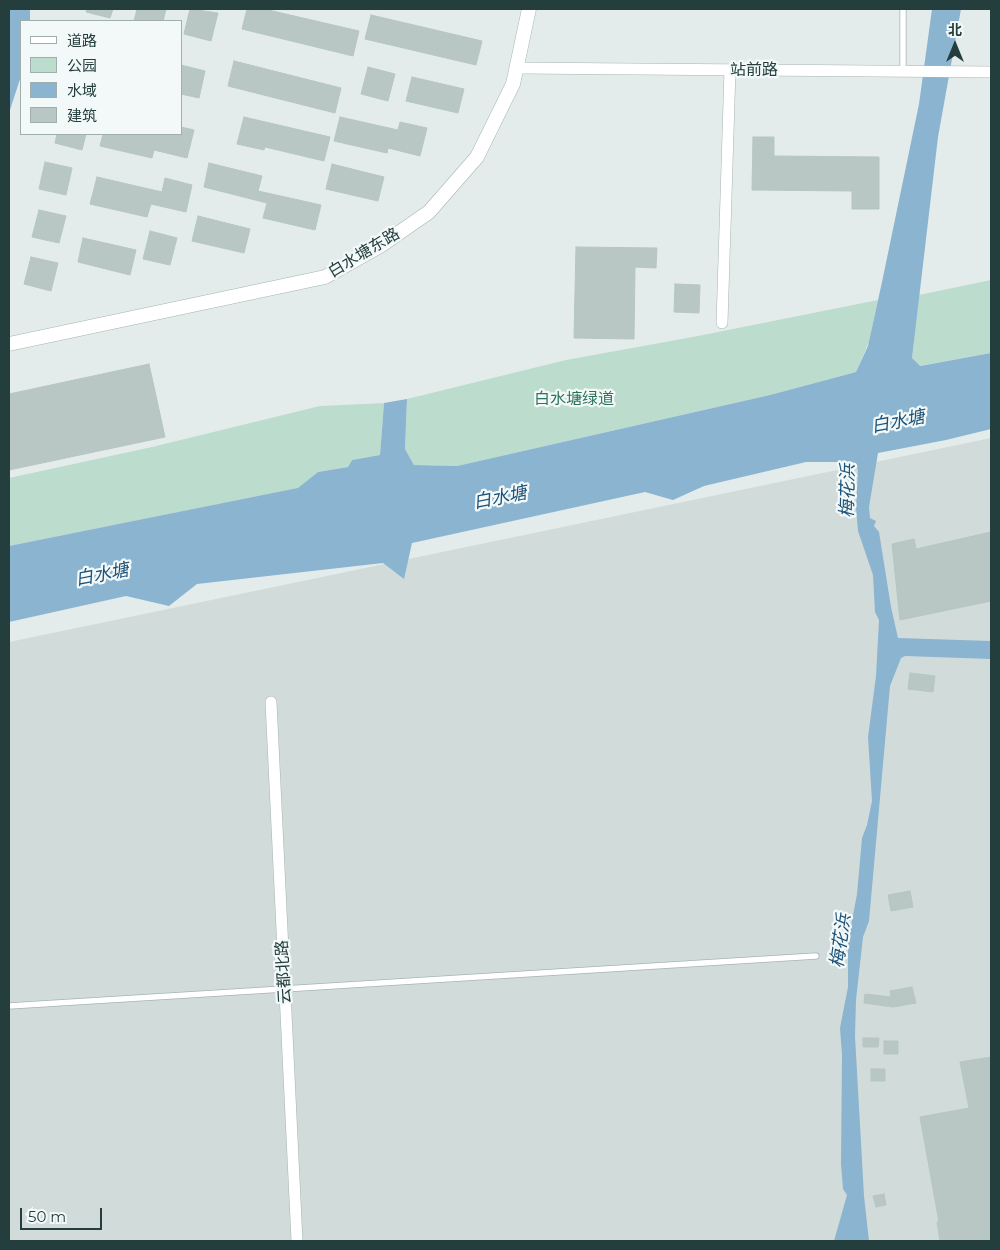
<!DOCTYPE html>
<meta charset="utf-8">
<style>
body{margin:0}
#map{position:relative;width:1000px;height:1250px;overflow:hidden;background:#e3eceb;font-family:Montserrat,"Noto Sans SC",sans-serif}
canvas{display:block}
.frame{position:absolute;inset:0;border:10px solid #233e3d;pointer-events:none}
.legend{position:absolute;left:20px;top:20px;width:162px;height:115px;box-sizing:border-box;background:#f3f9f8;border:1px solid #a0aead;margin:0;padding:6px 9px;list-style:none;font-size:15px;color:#233e3d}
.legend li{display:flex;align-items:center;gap:10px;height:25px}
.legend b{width:25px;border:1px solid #a0aead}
.north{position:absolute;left:930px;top:20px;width:50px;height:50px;-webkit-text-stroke:4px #f3f9f8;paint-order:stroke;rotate:0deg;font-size:14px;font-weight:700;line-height:20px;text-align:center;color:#233e3d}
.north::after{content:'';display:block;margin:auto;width:18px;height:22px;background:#233e3d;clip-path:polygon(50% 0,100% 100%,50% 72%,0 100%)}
.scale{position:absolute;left:20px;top:1208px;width:82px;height:22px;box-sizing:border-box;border:2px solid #233e3d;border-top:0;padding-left:6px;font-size:15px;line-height:18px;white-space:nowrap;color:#233e3d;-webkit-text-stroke:4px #f3f9f8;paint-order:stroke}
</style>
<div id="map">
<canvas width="1000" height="1250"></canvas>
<div class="frame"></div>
<ul class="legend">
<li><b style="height:6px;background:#fff"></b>道路</li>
<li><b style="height:14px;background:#bcddcd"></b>公园</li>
<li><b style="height:14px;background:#8bb4d1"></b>水域</li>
<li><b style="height:14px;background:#b8c7c4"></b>建筑</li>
</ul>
<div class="north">北</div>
<div class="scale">50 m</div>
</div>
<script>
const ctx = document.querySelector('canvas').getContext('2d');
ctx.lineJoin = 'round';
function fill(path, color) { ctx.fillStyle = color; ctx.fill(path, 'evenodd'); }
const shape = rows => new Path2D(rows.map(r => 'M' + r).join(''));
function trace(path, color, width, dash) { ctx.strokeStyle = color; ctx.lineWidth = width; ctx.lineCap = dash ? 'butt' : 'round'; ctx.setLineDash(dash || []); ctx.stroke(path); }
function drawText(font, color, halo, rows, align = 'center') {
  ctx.font = font + ' Montserrat,"Noto Sans SC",sans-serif'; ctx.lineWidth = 4.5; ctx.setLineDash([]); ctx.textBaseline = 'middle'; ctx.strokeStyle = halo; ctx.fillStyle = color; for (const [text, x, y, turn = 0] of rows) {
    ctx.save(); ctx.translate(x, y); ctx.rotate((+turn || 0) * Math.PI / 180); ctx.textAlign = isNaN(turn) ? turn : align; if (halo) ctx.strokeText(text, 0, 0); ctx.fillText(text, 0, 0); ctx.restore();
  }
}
fill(shape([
 [991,438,991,1241,9,1241,9,642]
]), '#d1dcda');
fill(shape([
 [991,280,991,353,919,366,915,363,912,358,919,295],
 [878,300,869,342,856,372,770,395,457,466,414,465,405,449,407,399,566,360,698,336],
 [384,403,380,455,352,460,348,467,318,472,298,489,9,546,9,478,152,447,320,406]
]), '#bcddcd');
fill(shape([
 [9,9,30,9,30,21,21,21,21,76,9,113],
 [932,9,961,9,938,137,912,358,920,366,991,353,991,429,946,440,878,453,869,507,870,518,876,521,874,526,879,532,891,607,898,638,991,641,991,659,905,656,901,658,890,686,869,921,863,937,856,1000,855,1036,864,1196,869,1241,834,1241,847,1195,843,1189,841,1164,842,1055,840,1028,848,987,848,942,857,894,862,838,867,825,872,801,868,737,876,676,879,620,875,612,873,575,858,531,856,508,858,470,853,462,806,462,704,486,673,500,645,492,412,543,404,579,383,563,197,584,169,606,126,596,9,622,9,546,298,488,318,472,348,467,352,460,380,455,384,403,407,399,405,449,414,465,457,466,770,395,856,372,868,346,882,282,919,104]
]), '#8bb4d1');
const building = shape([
 [87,9,113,9,110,18,86,12,87,9],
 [137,9,166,9,163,21,134,21,137,9],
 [190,9,218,13,211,41,184,34,190,9],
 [247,9,264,9,359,31,353,56,242,29,247,9],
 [371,15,482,41,476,65,365,39,371,15],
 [234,61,341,88,335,113,228,86,234,61],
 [181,65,205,71,199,98,181,94,181,65],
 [368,67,395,74,388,101,361,94,368,67],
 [412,77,464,89,458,113,406,101,412,77],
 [244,117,330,137,324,161,265,147,264,150,237,144,244,117],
 [340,117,398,130,400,122,427,128,420,156,388,148,387,153,334,141,340,117],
 [181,127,194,130,187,158,154,150,152,158,100,146,103,134,181,134,181,127],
 [57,134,86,134,82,150,55,143,57,134],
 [753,137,774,137,774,156,879,157,879,209,852,209,852,191,752,190,753,137],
 [45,162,72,168,66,195,39,189,45,162],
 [209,163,262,176,258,191,321,205,315,230,263,218,267,203,204,187,209,163],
 [332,164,384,177,378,201,326,189,332,164],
 [97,177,162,192,165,178,192,185,186,212,151,204,147,217,90,204,97,177],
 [39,210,66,216,59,243,32,237,39,210],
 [198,216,250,229,244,253,192,241,198,216],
 [150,231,177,238,170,265,143,259,150,231],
 [83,238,136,250,130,275,78,262,83,238],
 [576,247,657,248,656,268,635,267,634,339,574,338,576,247],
 [31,257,58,263,51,291,24,284,31,257],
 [675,284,700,285,699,313,674,312,675,284],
 [149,364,165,437,9,470,9,394,149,364],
 [991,532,991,601,900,620,892,544,914,539,916,549,991,532],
 [910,673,935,676,933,692,908,689,910,673],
 [910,891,913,907,891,911,888,895,910,891],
 [912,987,916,1003,893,1007,864,1003,865,994,891,997,890,991,912,987],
 [863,1038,879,1038,878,1047,863,1047,863,1038],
 [884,1041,898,1041,898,1054,884,1054,884,1041],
 [991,1057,991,1241,940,1241,937,1222,939,1222,920,1117,969,1108,960,1062,991,1057],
 [871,1069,885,1069,885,1081,871,1081,871,1069],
 [884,1194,886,1205,876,1207,873,1196,884,1194]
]);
fill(building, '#b8c7c4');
trace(building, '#b5c6c3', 1);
const service = shape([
 [903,71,903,9],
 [9,1006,816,956]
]);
const minor = shape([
 [517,68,991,72],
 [722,323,730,70],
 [271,702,297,1241]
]);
const tertiary = shape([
 [9,344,325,277,380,246,429,212,477,157,513,84,529,9]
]);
trace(service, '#a6b4b3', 7);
trace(minor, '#a6b4b3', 12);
trace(tertiary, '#a6b4b3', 15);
trace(service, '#fff', 5.5);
trace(minor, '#fff', 11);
trace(tertiary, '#fff', 14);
drawText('16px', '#233e3d', '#f3f9f8', [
 ["站前路",754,70],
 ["白水塘东路",364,253,-31],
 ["云都北路",284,972,-93]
]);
drawText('16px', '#2d745b', '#f3f9f8', [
 ["白水塘绿道",574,399]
]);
drawText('italic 18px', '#1d5279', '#f3f9f8', [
 ["白水塘",898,422,-11],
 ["梅花浜",848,491,-89],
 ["白水塘",500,498,-11],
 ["白水塘",102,575,-11],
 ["梅花浜",841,941,-82]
]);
</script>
